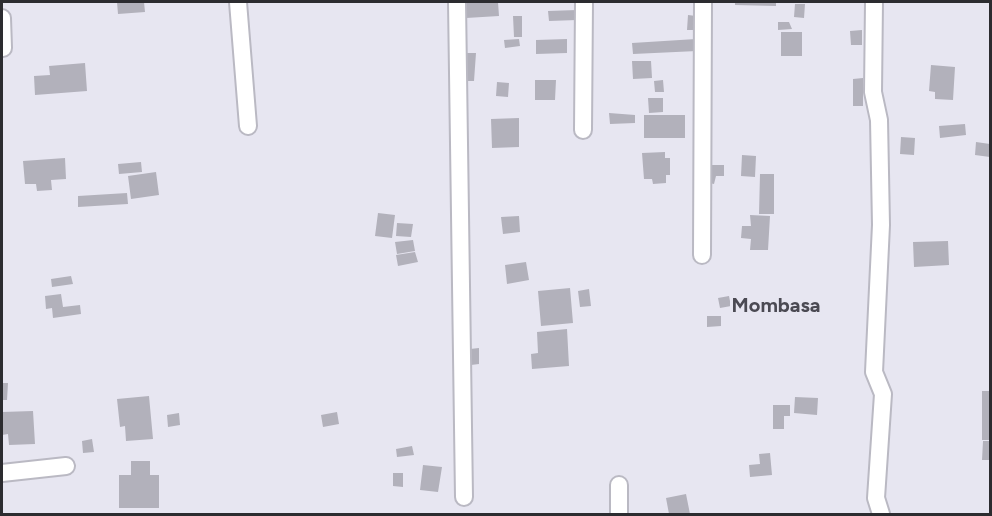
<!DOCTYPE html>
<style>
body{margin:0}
#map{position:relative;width:992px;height:516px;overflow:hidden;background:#e7e6f1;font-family:Figtree,sans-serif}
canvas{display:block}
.frame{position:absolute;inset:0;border:3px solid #2c2c30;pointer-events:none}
</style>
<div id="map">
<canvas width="992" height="516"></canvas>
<div class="frame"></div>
</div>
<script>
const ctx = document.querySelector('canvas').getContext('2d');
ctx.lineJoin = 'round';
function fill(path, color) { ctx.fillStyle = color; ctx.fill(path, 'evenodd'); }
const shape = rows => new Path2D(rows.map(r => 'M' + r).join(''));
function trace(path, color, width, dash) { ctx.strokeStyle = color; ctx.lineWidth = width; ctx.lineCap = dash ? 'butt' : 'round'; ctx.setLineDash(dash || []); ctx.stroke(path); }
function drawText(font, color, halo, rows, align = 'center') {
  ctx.font = font + ' Figtree,sans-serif'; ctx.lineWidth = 6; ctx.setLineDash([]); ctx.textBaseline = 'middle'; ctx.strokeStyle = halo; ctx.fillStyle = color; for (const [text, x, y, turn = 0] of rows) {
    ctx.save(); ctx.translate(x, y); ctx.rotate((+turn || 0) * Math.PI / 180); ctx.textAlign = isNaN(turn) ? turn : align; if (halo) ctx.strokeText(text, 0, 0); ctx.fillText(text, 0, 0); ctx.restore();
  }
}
fill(shape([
 [117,2,144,2,145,12,118,14],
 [466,2,498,2,499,16,466,18],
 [735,2,776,2,776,6,735,5],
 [795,4,805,4,804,18,794,17],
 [577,10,577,20,549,21,548,11],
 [688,15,696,16,696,30,687,30],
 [513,16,522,16,522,37,514,37],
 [778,22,789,22,792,29,778,30],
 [862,30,862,45,851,45,850,31],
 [781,32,802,32,802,56,781,56],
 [519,39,520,46,505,48,504,40],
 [567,39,567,53,536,54,536,40],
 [696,39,697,51,633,54,632,43],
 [466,53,476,53,474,81,464,81],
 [632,61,651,61,652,78,633,79],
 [85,63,87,91,35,95,34,76,50,75,49,66],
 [931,65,955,67,953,100,935,99,935,92,929,91],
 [863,78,863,106,853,106,853,79],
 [535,80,556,80,555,100,535,100],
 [663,80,664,92,655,92,654,81],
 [497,82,509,83,508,97,496,96],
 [648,98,663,98,663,112,649,113],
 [609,113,635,115,635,123,610,124],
 [644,115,685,115,685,138,644,138],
 [519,118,519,147,492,148,491,119],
 [965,124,966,135,940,138,939,126],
 [901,137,915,138,914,155,900,154],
 [976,142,990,144,990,157,975,155],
 [665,152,665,158,670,158,670,175,666,175,666,183,653,184,652,179,644,179,642,153],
 [742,155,756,156,755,177,741,176],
 [65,158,66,179,51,180,52,190,37,191,36,184,25,184,23,161],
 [141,162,142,172,119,174,118,164],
 [710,165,724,165,724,176,716,176,714,184,709,183],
 [156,172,159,195,131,199,128,176],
 [760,174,774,174,774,214,759,214],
 [127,193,128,204,78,207,78,196],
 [378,213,395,215,392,238,375,236],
 [750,215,770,216,768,250,750,250,751,239,741,238,742,226,751,226],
 [519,216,520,232,503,234,501,217],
 [397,223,413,224,411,237,396,236],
 [413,240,415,251,397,254,395,242],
 [948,241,949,265,914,267,913,242],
 [415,252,418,262,398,266,396,255],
 [526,262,529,280,507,284,505,265],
 [71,276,73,284,52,287,51,279],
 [570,288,573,323,541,326,538,291],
 [589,289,591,306,580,307,578,291],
 [61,294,63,307,80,305,81,314,53,318,52,308,46,309,45,296],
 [729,296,731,306,720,308,718,298],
 [707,316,721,316,721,326,707,327],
 [567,329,569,366,532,369,531,354,538,353,537,332],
 [479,348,479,364,471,365,470,349],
 [2,383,8,383,7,400,2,400],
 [982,391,990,391,990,440,982,440],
 [149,396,153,439,126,441,125,426,120,427,117,399],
 [795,397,818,398,817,415,794,413],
 [773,405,790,405,790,416,784,416,784,429,773,429],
 [33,411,35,444,9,445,8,434,2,435,2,412],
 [337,412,339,424,323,427,321,415],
 [179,413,180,425,168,427,167,415],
 [92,439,94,452,83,453,82,441],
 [983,441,990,441,990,460,982,460],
 [412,446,414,455,397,457,396,449],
 [770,453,772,475,750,477,749,465,760,464,759,454],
 [131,461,150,461,150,475,159,475,159,508,119,508,119,475,131,475],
 [423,465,442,467,438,492,420,490],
 [393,473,403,473,403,487,393,486],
 [686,494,690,514,669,514,666,498]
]), '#b2b1bb');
const street = shape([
 [238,2,248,126],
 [457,2,464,497],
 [874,2,873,92,879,120,881,225,874,372,883,394,876,498,881,514],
 [2,18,3,48],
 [583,130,584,2],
 [702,255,703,2],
 [2,473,66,466],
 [619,485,619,514]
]);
trace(street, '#bab9c3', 20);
trace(street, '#fff', 16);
drawText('bold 20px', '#4b4a53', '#e7e6f1', [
 ["Mombasa",776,306]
]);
</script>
